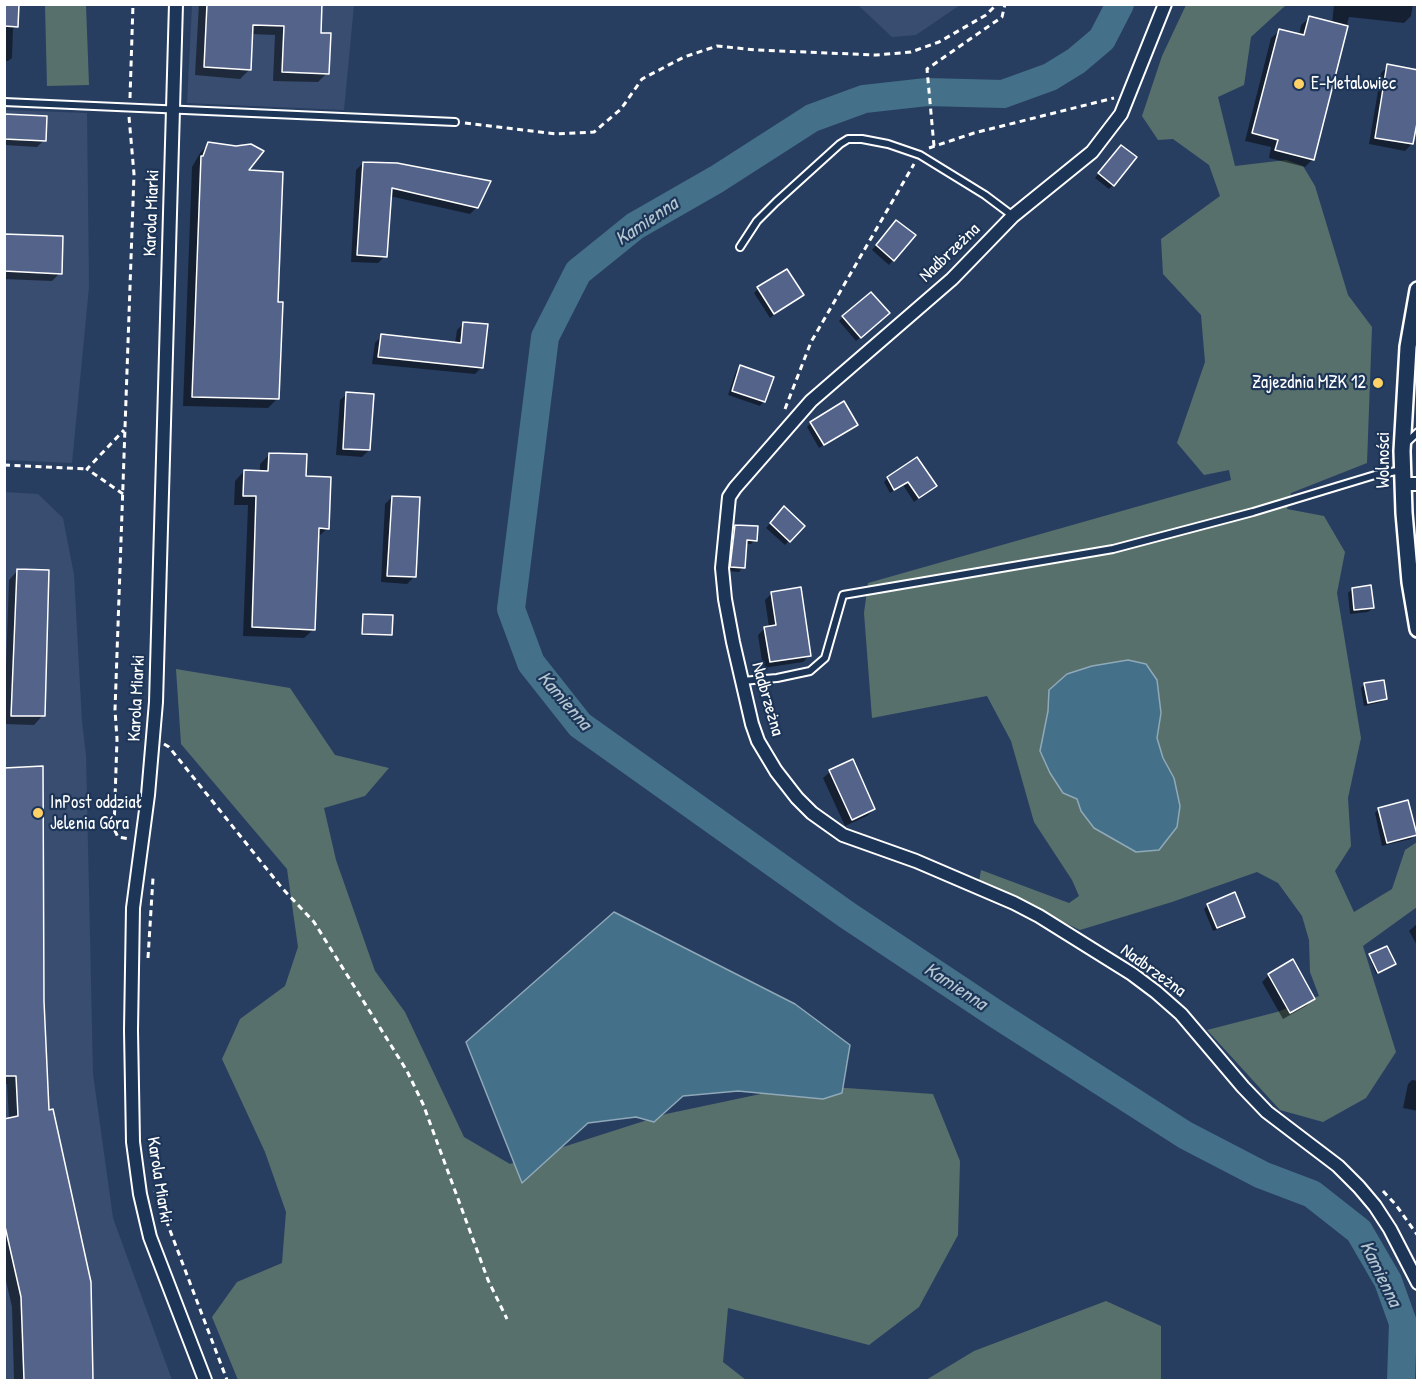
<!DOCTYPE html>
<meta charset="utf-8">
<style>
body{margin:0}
#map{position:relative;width:1422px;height:1385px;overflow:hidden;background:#283e61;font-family:"Patrick Hand",sans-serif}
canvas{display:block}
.frame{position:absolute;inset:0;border:6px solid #fff;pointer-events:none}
</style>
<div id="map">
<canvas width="1422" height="1385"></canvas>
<div class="frame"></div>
</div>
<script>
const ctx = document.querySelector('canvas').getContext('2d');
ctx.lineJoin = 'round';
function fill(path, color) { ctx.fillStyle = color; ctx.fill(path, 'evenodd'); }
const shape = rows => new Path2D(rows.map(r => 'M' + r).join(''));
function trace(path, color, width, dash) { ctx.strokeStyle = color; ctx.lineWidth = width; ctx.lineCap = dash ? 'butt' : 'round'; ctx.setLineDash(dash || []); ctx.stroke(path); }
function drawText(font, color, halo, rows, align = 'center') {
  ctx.font = font + ' "Patrick Hand",sans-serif'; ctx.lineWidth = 4.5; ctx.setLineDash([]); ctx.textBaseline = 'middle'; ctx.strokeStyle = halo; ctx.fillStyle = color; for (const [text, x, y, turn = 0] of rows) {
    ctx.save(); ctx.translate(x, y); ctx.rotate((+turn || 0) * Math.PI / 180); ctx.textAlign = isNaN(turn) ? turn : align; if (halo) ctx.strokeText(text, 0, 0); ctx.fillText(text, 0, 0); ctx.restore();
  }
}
fill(shape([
 [192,5,354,5,344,110,187,103],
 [858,5,960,5,916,35,892,37],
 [5,110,87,113,89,287,72,463,5,460],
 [4,492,38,494,63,518,74,575,82,722,86,755,93,1074,113,1218,172,1380,5,1380]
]), '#394d70');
fill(shape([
 [45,5,86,5,89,85,47,86],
 [1186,5,1286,5,1251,37,1244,85,1218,97,1235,166,1286,160,1303,166,1315,186,1348,295,1372,327,1367,463,1291,493,1287,509,1324,516,1345,552,1337,593,1361,738,1348,798,1351,846,1335,871,1354,912,1392,889,1405,850,1417,842,1417,907,1363,946,1396,1052,1366,1098,1323,1122,1280,1110,1207,1030,1277,1012,1319,996,1310,972,1309,940,1302,916,1278,883,1257,872,1172,902,1080,930,979,882,981,870,1069,903,1079,896,1072,880,1034,822,1011,741,987,696,872,718,864,613,868,583,1231,480,1229,470,1204,475,1177,443,1205,362,1201,315,1163,274,1161,239,1220,196,1209,165,1173,139,1158,140,1142,116,1162,56],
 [176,669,290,688,335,755,389,768,365,796,324,808,336,860,375,971,405,1012,464,1137,510,1164,666,1114,803,1085,933,1094,960,1161,958,1235,919,1307,869,1345,728,1308,723,1362,746,1380,238,1380,212,1317,237,1282,282,1263,286,1212,265,1152,222,1059,240,1019,285,986,298,947,287,869,181,744],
 [1106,1301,1161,1326,1161,1380,926,1380,974,1351]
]), '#58706c');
const water = shape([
 [1128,660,1146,664,1157,680,1161,713,1157,738,1163,758,1174,778,1180,806,1177,827,1159,850,1136,852,1094,828,1081,811,1077,799,1063,793,1050,773,1040,751,1048,711,1049,690,1067,674,1092,666,1128,660],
 [614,912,795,1004,850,1045,842,1093,823,1099,738,1091,683,1096,654,1122,636,1117,588,1123,522,1183,466,1042,614,912]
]);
fill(water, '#447089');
trace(water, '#8fa9b8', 1.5);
fill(shape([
 [4,4,16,26,13,29,12,58,8,61,4,61],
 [199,4,321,4,319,34,327,73,318,82,273,81,275,35,251,34,249,70,240,79,195,75],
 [1334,4,1413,4,1411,16,1404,23,1349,17,1313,159,1305,167,1269,158,1271,147,1245,141,1271,38,1279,31,1299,36,1301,25,1309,18,1332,24],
 [1388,66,1412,144,1405,151,1369,144,1381,73],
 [4,115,44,140,37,147,4,145],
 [209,144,246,171,276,303,278,398,268,408,183,406,192,167,200,153],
 [1117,151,1113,185,1109,189,1095,178],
 [363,163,477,207,470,214,389,196,385,256,378,263,351,262,356,170],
 [892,226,913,235,889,265,872,250],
 [4,235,60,273,52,281,4,279],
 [758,289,802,295,770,318,754,293],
 [843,317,884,317,856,341,839,321],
 [464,323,482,367,475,374,372,364,375,343,381,336,455,343,457,330],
 [741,367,764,401,760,406,728,395,736,371],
 [347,394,369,450,362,457,336,455,340,400],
 [811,423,856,424,819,448,807,427],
 [270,454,305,478,328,528,318,537,314,629,304,638,243,636,248,505,234,505,235,481,244,471,260,472,260,464],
 [888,478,935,486,914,502,903,485,890,493,884,482],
 [392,497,414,577,407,584,381,582,385,504],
 [784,508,803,526,785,545,766,528],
 [735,527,755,540,751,544,745,544,743,567,739,572,727,571,731,531],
 [18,570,43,715,34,725,4,724,9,580],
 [1352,589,1373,608,1368,612,1350,614,1348,593],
 [772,593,810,655,803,662,763,668,758,635,765,628,769,627,765,600],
 [363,616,391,634,389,636,361,635,362,618],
 [1365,684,1385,699,1381,702,1364,706,1361,688],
 [4,770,43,1001,47,1112,89,1282,92,1380,14,1380,12,1307,4,1272,4,1121,9,1120,7,1084,4,1084],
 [830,772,874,809,867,816,845,826,823,778],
 [1379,809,1415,834,1411,839,1382,846,1375,813],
 [1208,905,1243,916,1239,921,1213,931,1204,909],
 [1418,923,1418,947,1409,931],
 [1370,956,1392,966,1376,974,1369,957],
 [1269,975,1313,999,1306,1006,1283,1019,1262,982],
 [1412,1080,1418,1081,1418,1111,1403,1108,1408,1084]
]), '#0007');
trace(shape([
 [1120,4,1102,39,1076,61,1050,77,1003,94,927,92,864,99,812,118,717,179,635,226,578,272,545,337,511,609,531,663,580,725,847,915,996,1014,1185,1135,1262,1175,1312,1194,1359,1231,1388,1281,1403,1323,1401,1380]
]), '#447089', 28);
const building = shape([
 [4,4,19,4,18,27,4,26,4,4],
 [207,4,322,4,321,33,331,33,329,74,282,72,284,26,253,25,251,70,204,67,207,4],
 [1309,16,1348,26,1314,160,1275,150,1278,140,1252,133,1279,29,1304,35,1309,16],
 [1387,64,1418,70,1418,118,1413,144,1375,138,1387,64],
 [4,114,47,116,46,141,4,139,4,114],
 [208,142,236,146,251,144,264,151,249,170,283,172,278,302,283,302,279,399,192,397,201,156,203,156,208,142],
 [1121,145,1137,157,1114,186,1098,173,1121,145],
 [363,162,397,163,491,181,478,208,392,188,387,257,357,255,363,162],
 [896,220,916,235,894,261,876,245,896,220],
 [4,234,63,236,62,274,4,271,4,234],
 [787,269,804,295,774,314,757,287,787,269],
 [871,292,890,313,861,338,842,316,871,292],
 [463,322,488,324,483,368,378,357,381,334,461,343,463,322],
 [740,365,774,377,765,402,732,391,740,365],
 [346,392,374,394,370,450,343,449,346,392],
 [844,401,858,425,824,445,810,422,844,401],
 [269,453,307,454,306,476,331,477,329,529,319,528,315,630,252,627,256,496,243,496,244,470,268,471,269,453],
 [917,457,937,486,919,498,908,482,894,490,887,477,917,457],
 [392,496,420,497,416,577,387,576,392,496],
 [784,506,805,526,790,542,770,523,784,506],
 [735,525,758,526,757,541,747,540,745,568,730,567,735,525],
 [17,569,49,570,45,716,11,716,17,569],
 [1371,585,1374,608,1354,610,1352,588,1371,585],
 [801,587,811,656,770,662,764,627,776,625,771,592,801,587],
 [363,614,393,615,392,635,362,634,363,614],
 [1384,680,1387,699,1368,703,1364,683,1384,680],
 [853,759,875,809,852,820,829,770,853,759],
 [43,766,44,1001,49,1110,53,1109,91,1282,93,1380,24,1380,21,1297,4,1222,4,1119,18,1116,16,1076,4,1076,4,768,43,766],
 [1408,800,1417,835,1387,843,1378,808,1408,800],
 [1235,892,1245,917,1217,928,1207,904,1235,892],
 [1387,946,1396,964,1378,973,1369,954,1387,946],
 [1293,959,1315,999,1290,1013,1268,974,1293,959]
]);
fill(building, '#53638a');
trace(building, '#fff', 1.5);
const service = shape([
 [4,102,455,122],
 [740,247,757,221,776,202,840,144,848,139,862,139,888,144,920,155,985,195,1013,216],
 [1405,444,1418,432],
 [742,681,777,678,810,671,825,658,843,595,1113,549,1253,512,1375,475,1402,470]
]);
const minor = shape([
 [176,4,156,702,148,795,133,908,131,1030,133,1142,140,1194,150,1237,205,1380],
 [1165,4,1121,114,1092,152,1013,216,952,279,811,401,735,488,729,497,722,568,725,599,733,642,752,724,758,741,776,771,797,798,812,813,843,835,916,861,1014,903,1039,916,1132,974,1156,992,1181,1014,1243,1087,1267,1112,1338,1166,1359,1187,1375,1206,1390,1229,1418,1283],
 [1403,484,1418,484]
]);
const tertiary = shape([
 [1418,290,1408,347,1402,451,1404,513,1410,582,1418,629]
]);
trace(service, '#fff', 10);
trace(minor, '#fff', 16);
trace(tertiary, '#fff', 20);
trace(shape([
 [130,98,133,4],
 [129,117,134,174,115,710,117,739,114,829,118,837,130,839],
 [465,123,556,134,594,132,621,109,642,79,684,57,717,46,756,50,876,55,911,52,939,42,986,15,997,4],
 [934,146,927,69,1002,17,1005,4],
 [929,148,974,133,1114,98],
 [785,409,811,342,914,164],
 [4,465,87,469],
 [123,494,87,469,124,430],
 [164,744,169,747,282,888,314,922,407,1071,423,1104,488,1280,507,1319],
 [148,958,153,878],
 [155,1191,227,1380],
 [1383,1191,1396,1205,1418,1236]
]), '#fff', 3, [6, 4.5]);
trace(service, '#1d3557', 6);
trace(minor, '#1d3557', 12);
trace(tertiary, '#1d3557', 15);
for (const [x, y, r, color] of [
 [1299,84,6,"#ffd166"],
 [1378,383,6,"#ffd166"],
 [38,813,6,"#ffd166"]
]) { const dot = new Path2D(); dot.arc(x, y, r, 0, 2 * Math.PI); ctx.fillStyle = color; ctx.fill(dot); trace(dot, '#1d3557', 2); }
drawText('18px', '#fff', '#1d3557', [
 ["E-Metalowiec",1311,84],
 ["Zajezdnia MZK 12",1366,383,"right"],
 ["InPost oddział",50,803],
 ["Jelenia Góra",50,824]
], 'left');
drawText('18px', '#fff', '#1d3557', [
 ["Karola Miarki",152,213,-88],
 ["Nadbrzeżna",950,253,-44],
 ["Wolności",1384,460,-90],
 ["Karola Miarki",137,698,-87],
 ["Nadbrzeżna",767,699,74],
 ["Nadbrzeżna",1153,971,36],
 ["Karola Miarki",159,1180,81]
]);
drawText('italic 20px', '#b4c6d0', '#1d3557', [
 ["Kamienna",647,222,-34],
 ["Kamienna",564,701,49],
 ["Kamienna",955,987,33],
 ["Kamienna",1380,1274,64]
]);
</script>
